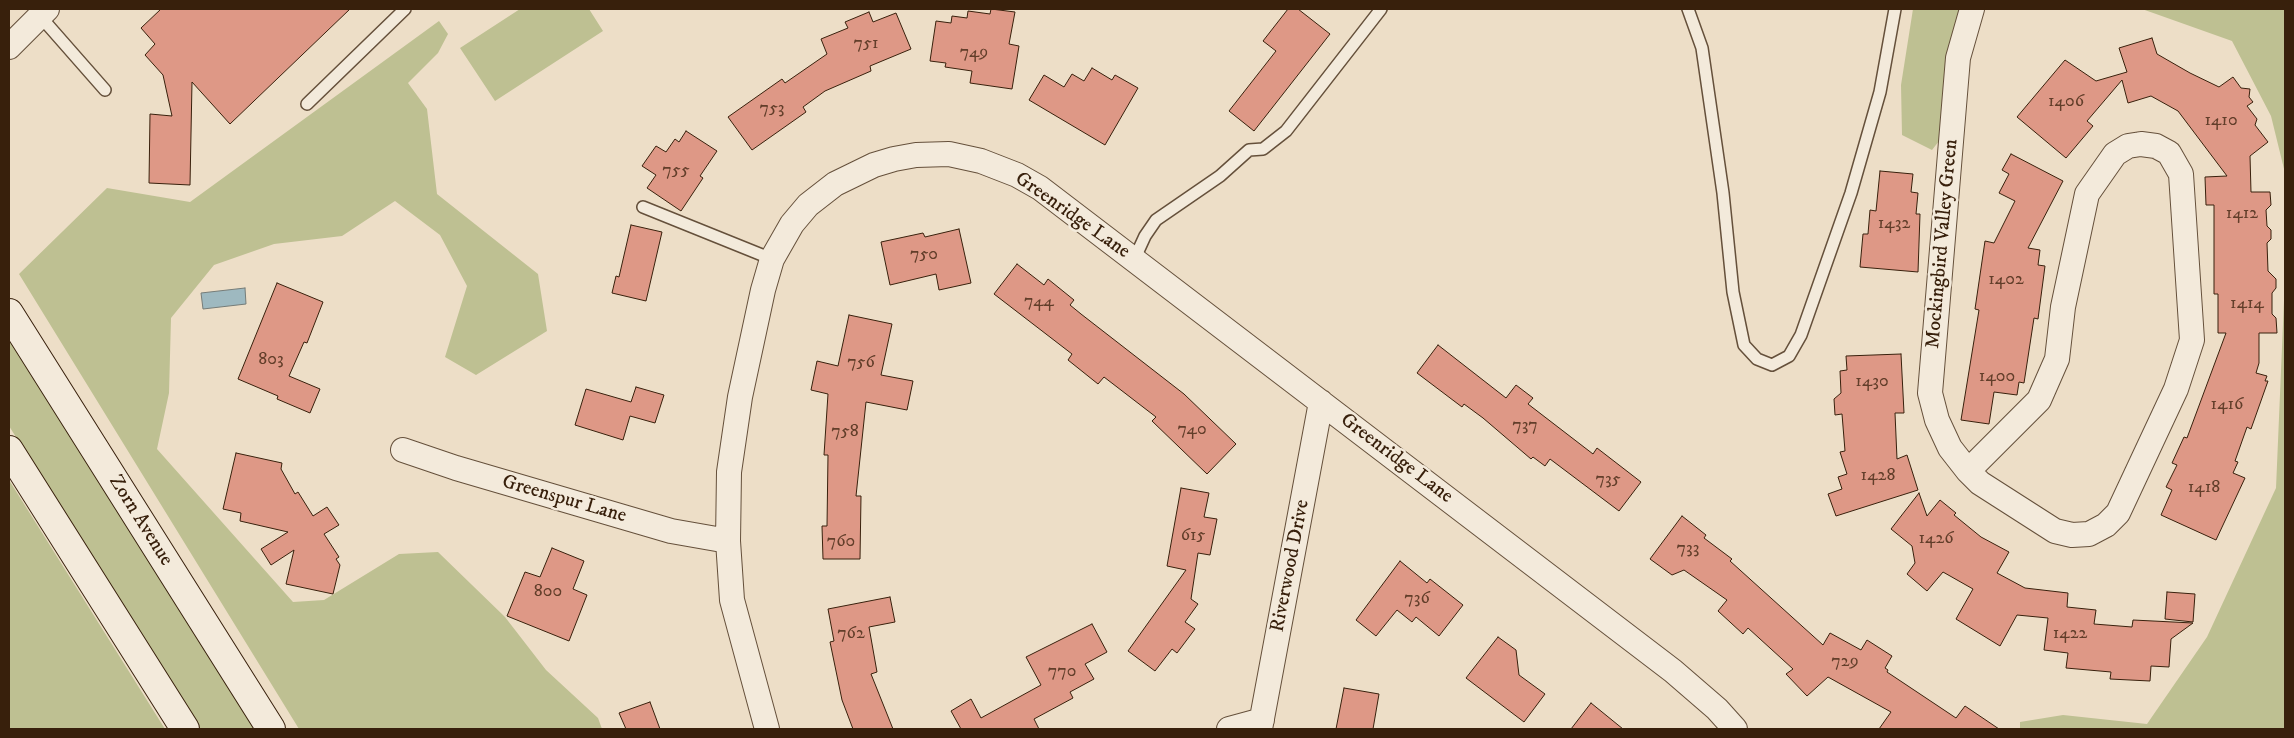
<!DOCTYPE html>
<style>
body{margin:0}
#map{position:relative;width:2294px;height:738px;overflow:hidden;background:#eddec7;font-family:"IM FELL DW Pica",serif}
canvas{display:block}
.frame{position:absolute;inset:0;border:10px solid #38200c;pointer-events:none}
</style>
<div id="map">
<canvas width="2294" height="738"></canvas>
<div class="frame"></div>
</div>
<script>
const ctx = document.querySelector('canvas').getContext('2d');
ctx.lineJoin = 'round';
function fill(path, color) { ctx.fillStyle = color; ctx.fill(path, 'evenodd'); }
const shape = rows => new Path2D(rows.map(r => 'M' + r).join(''));
function trace(path, color, width, dash) { ctx.strokeStyle = color; ctx.lineWidth = width; ctx.lineCap = dash ? 'butt' : 'round'; ctx.setLineDash(dash || []); ctx.stroke(path); }
function drawText(font, color, halo, rows, align = 'center') {
  ctx.font = font + ' "IM FELL DW Pica",serif'; ctx.lineWidth = 5; ctx.setLineDash([]); ctx.textBaseline = 'middle'; ctx.strokeStyle = halo; ctx.fillStyle = color; for (const [text, x, y, turn = 0] of rows) {
    ctx.save(); ctx.translate(x, y); ctx.rotate((+turn || 0) * Math.PI / 180); ctx.textAlign = isNaN(turn) ? turn : align; if (halo) ctx.strokeText(text, 0, 0); ctx.fillText(text, 0, 0); ctx.restore();
  }
}
fill(shape([
 [520,9,589,9,603,31,495,101,460,48],
 [1913,9,1964,9,1946,132,1932,150,1902,135,1901,85],
 [2142,9,2285,9,2285,729,2020,729,2020,722,2063,715,2147,724,2207,637,2276,488,2285,277,2285,173,2271,116,2232,41],
 [439,21,448,34,438,53,408,83,427,109,437,194,538,274,547,331,476,375,445,357,467,286,440,235,395,201,342,236,274,244,214,265,171,318,169,393,157,449,293,602,324,600,399,554,438,552,505,617,546,670,598,718,602,729,299,729,19,274,107,188,190,202],
 [9,336,256,729,199,729,9,426],
 [9,480,165,729,9,729]
]), '#bec092');
const water = shape([
 [245,288,246,304,203,309,201,293,245,288]
]);
fill(water, '#9eb9c0');
trace(water, '#757c78', 1);
const building = shape([
 [161,9,350,9,230,124,192,82,190,185,149,183,150,114,172,116,163,75,145,55,155,44,141,28,161,9],
 [991,9,1015,12,1009,44,1019,46,1012,89,970,83,972,71,945,67,946,63,930,61,936,21,951,23,952,16,967,18,968,11,990,14,991,9],
 [1288,9,1298,9,1330,34,1254,131,1229,111,1276,51,1263,41,1288,9],
 [869,12,873,22,896,13,911,49,870,66,871,71,825,91,803,107,806,112,752,150,728,117,782,79,785,83,827,54,821,39,848,28,845,22,869,12],
 [2152,38,2157,54,2190,73,2219,87,2233,77,2241,88,2250,89,2249,97,2253,102,2247,106,2257,119,2255,125,2268,142,2250,156,2251,192,2270,192,2271,205,2266,210,2267,226,2271,230,2271,239,2267,243,2268,271,2276,279,2276,288,2272,293,2272,314,2276,318,2277,333,2259,333,2259,363,2256,373,2267,376,2265,381,2268,381,2251,429,2247,427,2235,461,2238,462,2233,473,2245,478,2216,540,2161,515,2172,490,2166,487,2177,465,2172,463,2184,437,2187,438,2226,333,2218,333,2218,294,2214,294,2214,205,2206,205,2205,177,2227,176,2178,111,2151,96,2128,103,2122,80,2087,121,2093,126,2066,158,2017,117,2065,60,2096,81,2127,72,2119,48,2152,38],
 [1092,68,1112,80,1115,75,1138,88,1105,145,1029,100,1044,75,1064,87,1072,74,1084,81,1092,68],
 [686,131,717,151,700,176,703,178,681,211,647,188,656,175,642,166,656,146,666,152,675,139,679,142,686,131],
 [2011,154,2063,181,2028,248,2040,250,2038,265,2045,266,2038,319,2034,318,2024,383,2019,382,2017,395,1994,392,1989,424,1961,420,1979,310,1975,309,1985,241,1994,243,2015,201,1999,193,2009,174,2002,170,2011,154],
 [1880,171,1913,174,1911,192,1918,193,1916,214,1920,214,1918,272,1860,267,1863,234,1868,234,1870,210,1876,211,1880,171],
 [631,225,662,232,646,301,612,293,616,276,619,277,631,225],
 [959,229,971,283,939,290,936,274,890,285,881,242,923,233,925,237,959,229],
 [1017,264,1044,285,1048,279,1074,300,1070,305,1081,314,1184,394,1236,444,1207,474,1152,421,1156,417,1104,377,1098,384,1068,360,1072,354,994,294,1017,264],
 [277,283,323,302,307,343,304,342,289,376,320,389,310,413,277,399,278,396,238,379,277,283],
 [849,315,892,324,881,375,913,381,907,410,866,402,856,496,861,496,860,559,823,559,822,526,827,526,828,455,824,455,828,394,811,390,817,361,838,366,849,315],
 [1438,345,1506,398,1516,385,1533,398,1528,404,1593,454,1597,448,1641,482,1619,511,1550,459,1545,466,1533,457,1531,459,1483,418,1464,404,1462,407,1417,373,1438,345],
 [1901,354,1904,413,1895,413,1897,459,1907,455,1918,490,1836,516,1828,494,1842,489,1838,477,1847,474,1840,452,1845,451,1842,414,1835,415,1834,399,1841,393,1840,371,1847,370,1846,356,1901,354],
 [636,387,664,395,655,423,630,416,623,440,575,425,586,389,631,402,636,387],
 [236,453,282,463,281,469,295,494,298,492,313,516,327,507,339,525,324,534,339,557,336,559,340,565,333,594,286,584,294,550,271,565,261,549,288,532,240,521,241,513,223,509,236,453],
 [1181,488,1209,493,1204,517,1217,519,1210,555,1198,553,1191,599,1198,604,1185,622,1195,629,1177,653,1172,649,1155,671,1128,651,1186,570,1167,566,1181,488],
 [1919,493,1927,516,1940,500,1956,513,1954,515,1981,537,2009,552,1997,573,2025,588,2068,593,2067,607,2096,610,2094,624,2132,627,2133,620,2193,623,2171,639,2169,667,2151,666,2150,681,2110,679,2111,672,2066,668,2068,653,2044,650,2048,618,2017,615,2000,646,1956,619,1973,589,1943,572,1927,591,1907,574,1915,563,1912,546,1891,529,1919,493],
 [1682,516,1706,535,1704,538,1732,559,1730,561,1823,645,1830,633,1861,650,1867,640,1892,656,1885,668,1888,670,1887,672,1956,718,1965,706,1999,729,1879,729,1891,712,1828,677,1807,696,1786,674,1793,669,1748,628,1743,634,1718,611,1727,600,1684,570,1672,575,1650,559,1682,516],
 [552,548,584,561,573,589,587,595,569,641,507,616,525,572,540,577,552,548],
 [1400,561,1427,583,1430,579,1463,605,1439,636,1416,617,1412,622,1397,610,1376,636,1356,620,1400,561],
 [2167,592,2195,594,2193,622,2165,619,2167,592],
 [890,597,895,622,869,627,877,672,871,674,893,729,853,729,842,700,830,642,834,641,828,609,890,597],
 [1092,624,1107,652,1085,664,1094,679,1070,692,1073,698,1034,719,1039,729,961,729,951,711,971,699,981,718,1041,685,1026,657,1092,624],
 [1498,637,1516,650,1519,675,1545,694,1524,722,1466,678,1498,637],
 [1344,688,1379,694,1373,729,1336,729,1344,688],
 [650,702,660,729,626,729,619,713,650,702],
 [1591,703,1623,729,1571,729,1591,703]
]);
fill(building, '#de9886');
trace(building, '#38200c', 1);
const lane = shape([
 [1688,9,1702,48,1723,193,1733,292,1744,345,1757,359,1772,365,1789,356,1801,335,1851,193,1880,92,1895,9],
 [40,16,105,90],
 [307,104,405,9],
 [643,207,772,259],
 [1134,260,1145,236,1156,220,1220,176,1249,150,1263,149,1286,131,1381,9]
]);
const street = shape([
 [9,47,47,9],
 [2141,144,2156,146,2169,153,2181,174,2192,340,2176,389,2118,513,2106,525,2089,534,2072,535,2055,531,1980,483,1968,471,2039,400,2057,359,2063,307,2087,194,2115,154,2128,146,2141,144],
 [403,450,456,468,671,531,728,541],
 [1968,471,1950,448,1937,420,1930,393,1958,58,1972,9],
 [767,729,732,600,728,541,729,472,740,397,763,290,772,259,792,224,808,205,835,184,874,165,894,159,916,155,949,154,981,161,1017,175,1040,188,1673,671,1717,709,1735,729],
 [1229,729,1262,720],
 [1260,729,1321,402]
]);
const secondary = shape([
 [9,313,271,729],
 [9,450,185,729]
]);
trace(lane, '#65503b', 14);
trace(street, '#65503b', 26);
trace(secondary, '#38200c', 30);
trace(lane, '#f3eadb', 11);
trace(street, '#f3eadb', 24);
trace(secondary, '#f3eadb', 28);
drawText('18px', '#623e2a', null, [
 ["751",866,44],
 ["749",974,53],
 ["1406",2066,102],
 ["753",772,109],
 ["1410",2221,121],
 ["755",676,171],
 ["1412",2242,214],
 ["1432",1894,224],
 ["750",924,255],
 ["1402",2006,280],
 ["744",1039,302],
 ["1414",2247,304],
 ["803",271,360],
 ["756",861,363],
 ["1400",1997,377],
 ["1430",1872,382],
 ["1416",2227,405],
 ["737",1525,426],
 ["740",1192,430],
 ["758",845,432],
 ["1428",1878,476],
 ["735",1608,480],
 ["1418",2204,488],
 ["615",1193,536],
 ["1426",1936,539],
 ["760",841,542],
 ["733",1688,549],
 ["800",548,592],
 ["736",1417,599],
 ["762",851,634],
 ["1422",2070,634],
 ["729",1845,662],
 ["770",1062,672]
]);
drawText('20px', '#38200c', '#f3eadb', [
 ["Greenridge Lane",1072,216,35],
 ["Mockingbird Valley Green",1943,244,-85],
 ["Greenridge Lane",1396,459,37],
 ["Greenspur Lane",564,500,16],
 ["Zorn Avenue",140,521,58],
 ["Riverwood Drive",1291,566,-79]
]);
</script>
